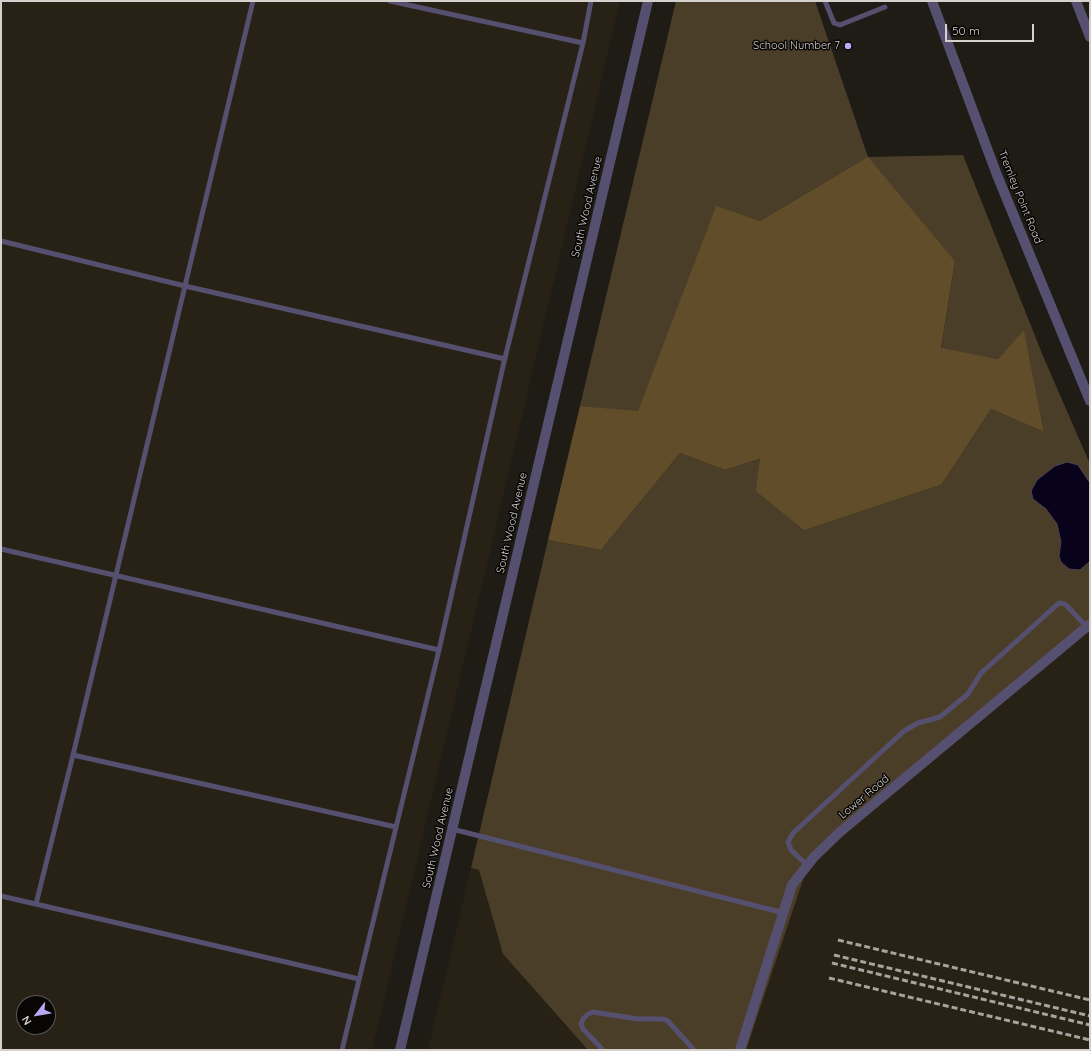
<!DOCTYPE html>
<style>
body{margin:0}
#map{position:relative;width:1091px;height:1051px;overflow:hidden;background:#1f1b15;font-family:Quicksand,sans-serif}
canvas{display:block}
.frame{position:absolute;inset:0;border:2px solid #d4d1cd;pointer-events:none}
.north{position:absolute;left:16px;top:995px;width:40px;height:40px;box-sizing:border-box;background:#070605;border:1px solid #595755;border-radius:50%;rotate:239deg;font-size:11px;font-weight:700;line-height:16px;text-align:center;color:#d4d1cd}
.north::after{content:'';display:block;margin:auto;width:14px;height:18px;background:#baaaf6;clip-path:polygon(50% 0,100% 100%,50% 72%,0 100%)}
.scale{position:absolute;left:945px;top:24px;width:89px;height:18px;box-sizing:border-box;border:2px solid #d4d1cd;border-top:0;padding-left:5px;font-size:12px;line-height:14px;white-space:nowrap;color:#d4d1cd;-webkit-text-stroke:3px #070605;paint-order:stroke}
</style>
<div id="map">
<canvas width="1091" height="1051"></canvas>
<div class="frame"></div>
<div class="north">N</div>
<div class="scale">50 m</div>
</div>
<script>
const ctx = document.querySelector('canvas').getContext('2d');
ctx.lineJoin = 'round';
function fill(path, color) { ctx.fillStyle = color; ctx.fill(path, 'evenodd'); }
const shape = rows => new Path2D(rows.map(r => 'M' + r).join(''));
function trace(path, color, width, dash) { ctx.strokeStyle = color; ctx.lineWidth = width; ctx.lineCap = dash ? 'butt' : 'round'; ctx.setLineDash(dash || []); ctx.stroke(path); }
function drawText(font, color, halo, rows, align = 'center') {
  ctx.font = font + ' Quicksand,sans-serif'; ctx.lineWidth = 3; ctx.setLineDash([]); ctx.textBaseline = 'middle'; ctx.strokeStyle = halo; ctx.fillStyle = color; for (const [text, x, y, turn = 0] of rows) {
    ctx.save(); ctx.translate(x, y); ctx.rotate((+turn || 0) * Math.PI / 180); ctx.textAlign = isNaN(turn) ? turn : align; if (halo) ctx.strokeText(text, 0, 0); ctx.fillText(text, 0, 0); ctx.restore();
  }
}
fill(shape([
 [1,1,620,1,372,1050,1,1050],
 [24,1003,48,1003,48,1027,24,1027],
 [1090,622,1090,1050,746,1050,809,862],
 [471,868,479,870,503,954,588,1050,428,1050]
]), '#282116');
fill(shape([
 [676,1,815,1,868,157,963,155,1043,356,1090,464,1090,622,809,862,746,1050,588,1050,503,954,479,870,471,868,548,540,601,550,680,453,725,470,761,459,942,484,991,409,1044,432,1024,331,998,359,941,349,955,261,867,158,760,221,716,207,638,412,580,406]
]), '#4b3e29');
fill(shape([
 [868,157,955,261,941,348,998,359,1024,330,1044,432,991,409,942,484,804,530,756,491,760,459,725,470,680,453,601,550,548,540,580,406,638,411,716,206,760,221]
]), '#624d2b');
const water = shape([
 [1067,462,1078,465,1090,483,1090,561,1080,570,1069,569,1061,562,1059,556,1061,542,1057,524,1046,509,1033,499,1031,491,1037,480,1055,466,1067,462]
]);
fill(water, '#09021b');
trace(water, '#464050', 1);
trace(shape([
 [825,1,834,23,840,25,885,7],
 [583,43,591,1],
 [1,241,185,286,505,359],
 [1,549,439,650,504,362,583,43,390,1],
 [73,755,396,827],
 [452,829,784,913],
 [807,865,791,850,788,842,793,833,904,731,918,723,940,717,968,694,981,673,1059,603,1065,604,1087,627],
 [1,896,359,979],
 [36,904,73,755,253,1],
 [342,1050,439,650],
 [603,1050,583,1029,581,1024,583,1019,588,1014,593,1012,599,1013,638,1019,663,1019,668,1021,694,1050]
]), '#565070', 5);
trace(shape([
 [932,1,997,175,1090,401],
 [1076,1,1090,37],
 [400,1050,648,1],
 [740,1050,792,885,814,857,840,832,1090,624]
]), '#565070', 10);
trace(shape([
 [838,940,1090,1000],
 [834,955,1090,1016],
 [832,963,1090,1025],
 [829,978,1090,1040]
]), '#a7a49f', 3, [6, 3]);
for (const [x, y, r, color] of [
 [848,46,4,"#baaaf6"]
]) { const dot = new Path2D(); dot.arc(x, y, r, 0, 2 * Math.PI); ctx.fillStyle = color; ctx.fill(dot); trace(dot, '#070605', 1.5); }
drawText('11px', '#d4d1cd', '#070605', [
 ["School Number 7",840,46]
], 'right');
drawText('11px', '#d4d1cd', '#070605', [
 ["Tremley Point Road",1020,197,68],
 ["South Wood Avenue",587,207,-77],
 ["South Wood Avenue",512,523,-77],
 ["Lower Road",864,797,-40],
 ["South Wood Avenue",438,838,-77]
]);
</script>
